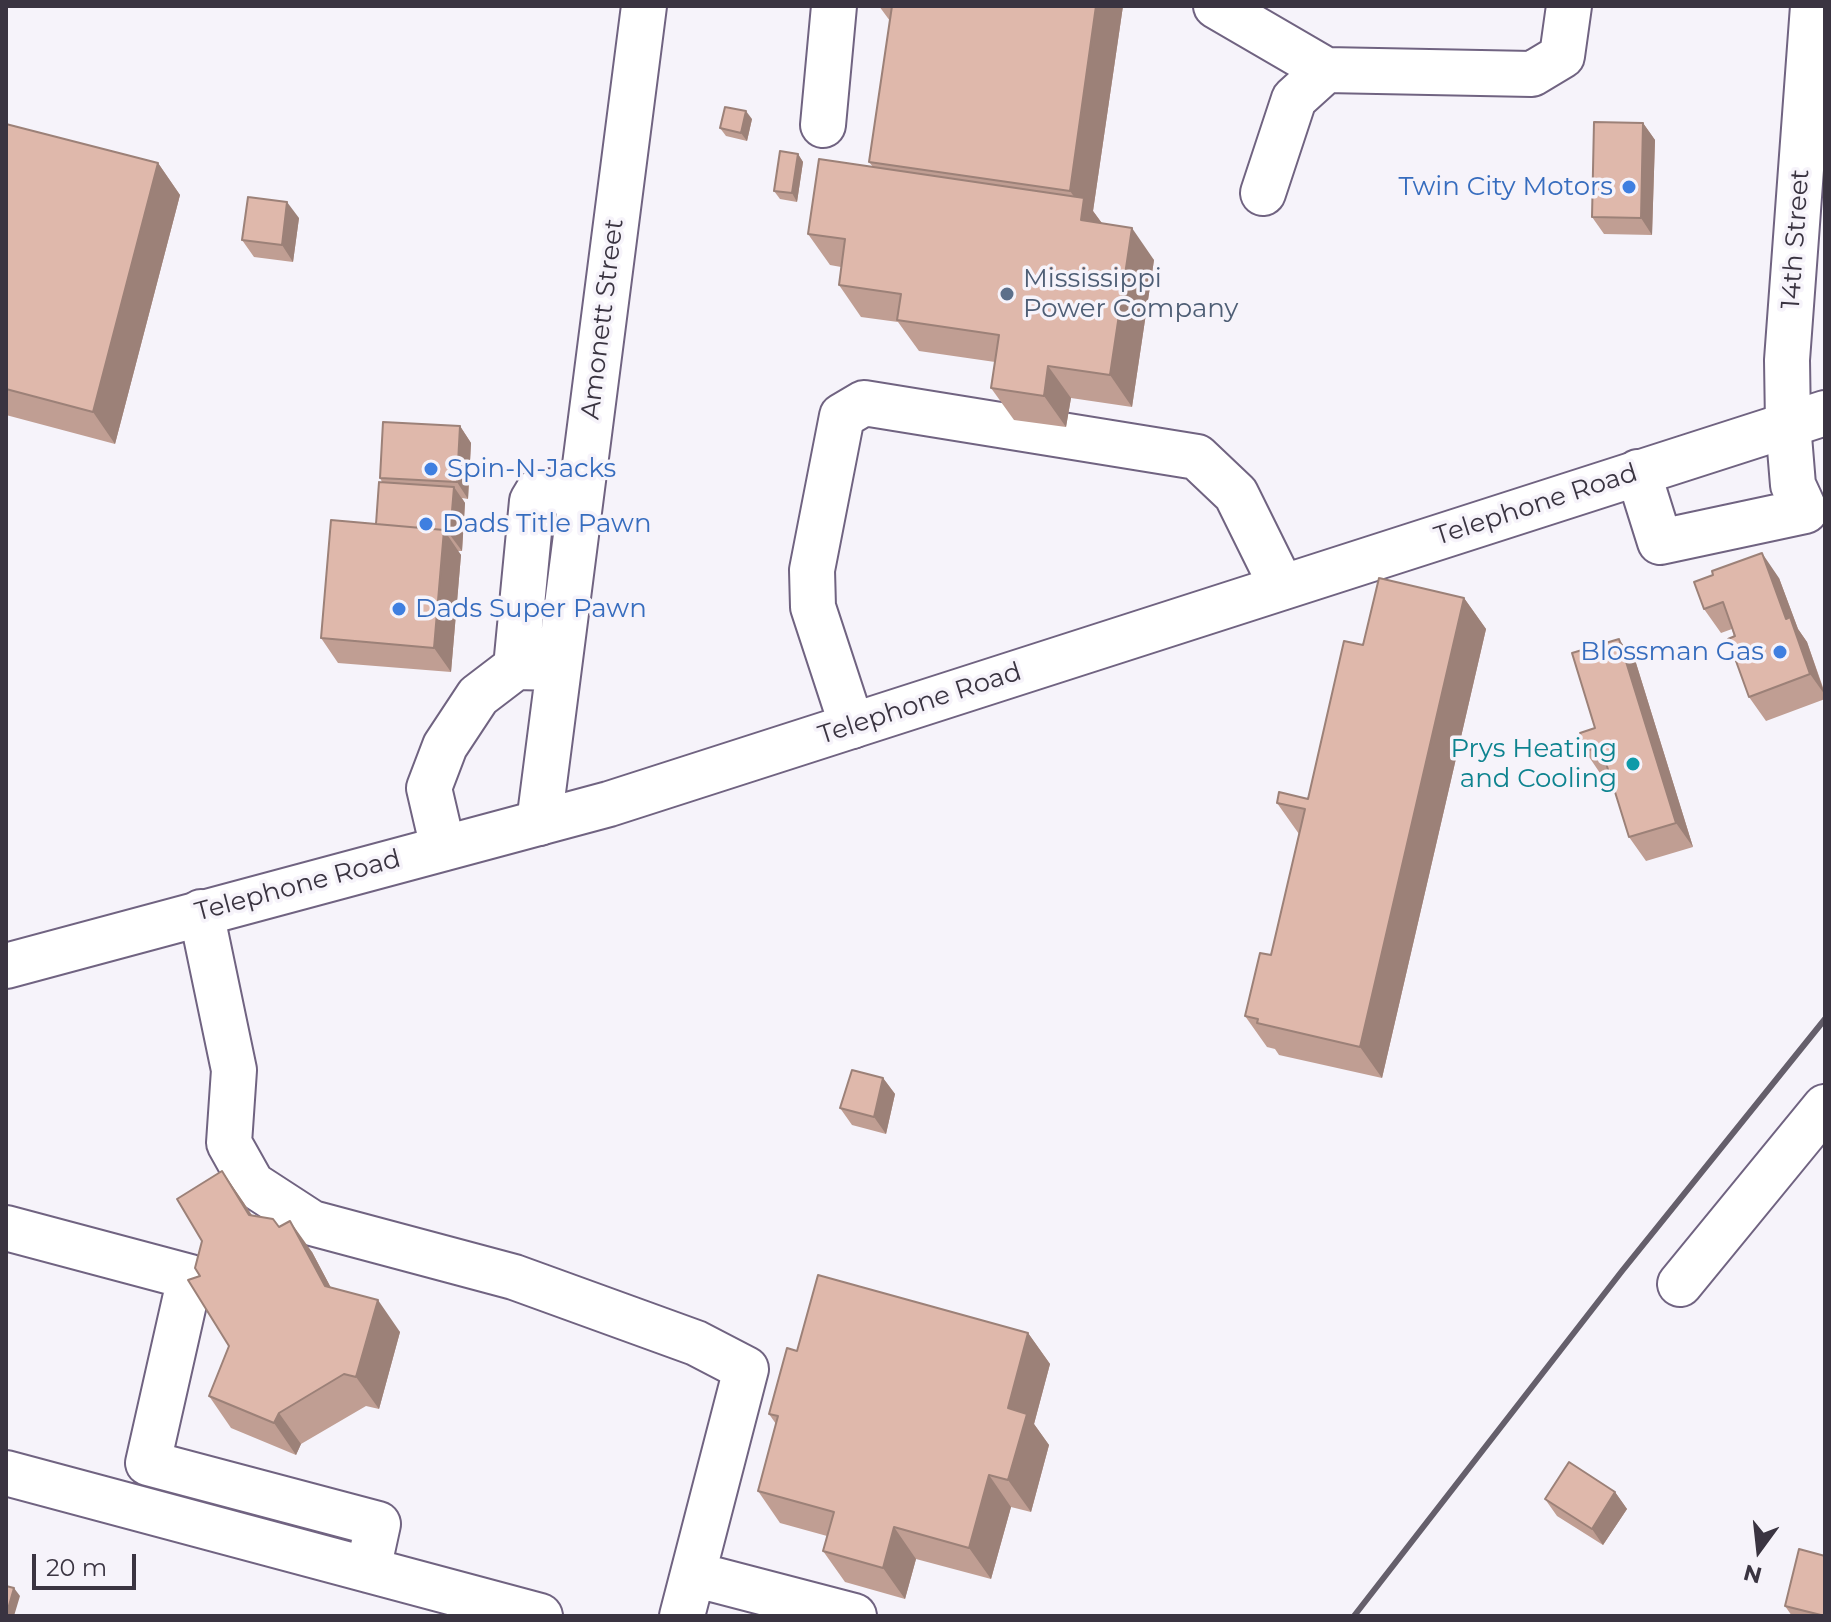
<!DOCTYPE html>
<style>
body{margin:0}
#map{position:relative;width:1831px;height:1622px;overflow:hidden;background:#f6f3fa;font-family:Montserrat,sans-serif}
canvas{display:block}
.frame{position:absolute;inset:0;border:8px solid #3a3441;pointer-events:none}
.north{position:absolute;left:1719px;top:1510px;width:80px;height:80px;-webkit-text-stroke:6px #f6f3fa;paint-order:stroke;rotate:195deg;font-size:22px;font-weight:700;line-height:32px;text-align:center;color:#3a3441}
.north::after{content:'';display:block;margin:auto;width:28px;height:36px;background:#3a3441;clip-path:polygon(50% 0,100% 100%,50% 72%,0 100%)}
.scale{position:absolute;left:32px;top:1554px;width:104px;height:36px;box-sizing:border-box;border:4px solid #3a3441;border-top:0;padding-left:10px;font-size:24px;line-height:28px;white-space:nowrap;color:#3a3441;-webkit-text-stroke:6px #f6f3fa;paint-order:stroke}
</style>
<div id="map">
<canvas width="1831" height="1622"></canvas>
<div class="frame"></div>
<div class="north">N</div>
<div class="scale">20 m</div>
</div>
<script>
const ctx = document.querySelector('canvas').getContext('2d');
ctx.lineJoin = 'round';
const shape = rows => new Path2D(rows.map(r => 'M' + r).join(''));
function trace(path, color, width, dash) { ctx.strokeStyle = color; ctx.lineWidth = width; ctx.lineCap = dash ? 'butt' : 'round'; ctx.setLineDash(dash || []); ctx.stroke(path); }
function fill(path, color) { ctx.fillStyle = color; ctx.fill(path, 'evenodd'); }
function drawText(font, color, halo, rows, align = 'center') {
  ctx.font = font + ' Montserrat,sans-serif'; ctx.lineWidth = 7; ctx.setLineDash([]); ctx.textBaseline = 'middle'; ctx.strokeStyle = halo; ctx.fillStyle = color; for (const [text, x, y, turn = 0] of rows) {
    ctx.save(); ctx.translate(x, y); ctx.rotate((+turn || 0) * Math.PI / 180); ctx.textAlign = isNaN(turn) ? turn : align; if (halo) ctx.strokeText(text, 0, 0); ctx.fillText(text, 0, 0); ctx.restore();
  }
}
const minor = shape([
 [1216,6,1326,70],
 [823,125,834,6],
 [1263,193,1294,99,1326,70,1532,74,1562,56,1569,6],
 [1638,472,1660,542,1805,511,1793,485,1788,424,1787,360,1813,6],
 [516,667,532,501,538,491,581,492],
 [852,726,813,607,812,570,842,416,864,403,1197,457,1236,494,1282,587],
 [539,823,644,6],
 [443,848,429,788,445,746,478,696,516,667,559,668],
 [201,912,234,1070,229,1143,252,1184,312,1223,514,1277,696,1343,746,1369,682,1616],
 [6,1228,190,1277,148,1463,378,1524,368,1570],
 [1680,1284,1825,1107],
 [6,1473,540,1616],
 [693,1574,854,1616]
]);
const major = shape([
 [6,966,609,804,1825,413]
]);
trace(minor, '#706381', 48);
trace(major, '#706381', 48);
trace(minor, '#fff', 44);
trace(major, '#fff', 44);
trace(shape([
 [1354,1616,1622,1271,1825,1019]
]), '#655f6b', 6);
fill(shape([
 [879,6,1123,6,1093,211,1102,223,1154,260,1132,407,1071,398,1066,427,1014,420,991,388,995,362,919,351,898,322,861,317,839,285,841,267,830,265,808,234,873,167,869,162,890,21],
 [752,119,747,141,726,136,720,128],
 [1643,123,1655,140,1652,235,1604,234,1592,217],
 [6,124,158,163,180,195,115,444,6,415],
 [798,154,803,162,797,202,780,199,774,191],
 [299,218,293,262,254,257,242,240],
 [460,426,471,443,468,499,462,498,465,503,462,551,458,551,461,555,451,672,338,663,321,638,376,524,382,482,380,478],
 [1779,578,1798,629,1807,642,1825,693,1825,699,1766,721,1749,697,1732,629,1721,633,1704,609],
 [1464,598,1486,629,1382,1078,1279,1055,1275,1049,1267,1047,1245,1016,1271,955,1299,834,1277,803,1308,799,1363,645],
 [1636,663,1693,847,1646,861,1629,837,1609,774,1602,776,1585,751,1595,728],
 [883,1078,895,1094,886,1134,852,1125,840,1108],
 [222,1171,252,1215,279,1227,312,1252,331,1288,400,1332,379,1409,366,1406,301,1444,296,1455,231,1428,209,1396,229,1346,200,1276],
 [1028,1333,1050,1364,1034,1424,1049,1445,1031,1512,1011,1507,991,1579,916,1559,905,1599,845,1582,823,1551,827,1536,780,1523,758,1491,776,1424,769,1414,797,1351],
 [1615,1492,1627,1509,1603,1545,1557,1516,1545,1499],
 [1785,1606,1825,1616,1792,1616]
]), '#c09e93');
fill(shape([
 [1096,6,1123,6,1093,211,1106,229,1081,220,1083,209,1070,191],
 [746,111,752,119,747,141,741,133],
 [1643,123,1655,140,1652,235,1641,218],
 [798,154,803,162,797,202,792,193],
 [158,163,180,195,115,444,93,412],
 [287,202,299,218,293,262,282,245],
 [1132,228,1154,260,1132,407,1110,375],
 [1048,366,1071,398,1066,427,1044,396],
 [460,426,471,443,468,499,457,482],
 [454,487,465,503,462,551,450,535],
 [444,530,461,555,451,672,434,648],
 [1762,553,1779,578,1798,629,1807,642,1825,695,1810,674,1786,619],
 [1464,598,1486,629,1382,1078,1360,1047],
 [1619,639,1636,663,1693,847,1676,823],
 [883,1078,895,1094,886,1134,874,1117],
 [222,1171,244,1203,271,1246,249,1215],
 [290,1221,312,1252,347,1318,325,1286],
 [378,1300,400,1332,379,1409,356,1377],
 [1028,1333,1050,1364,1034,1424,1049,1445,1031,1512,1008,1480,1008,1408],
 [279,1413,301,1444,296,1455,274,1423],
 [989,1475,1011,1507,991,1579,969,1548],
 [1615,1492,1627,1509,1603,1545,1592,1529],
 [894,1527,916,1559,905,1599,883,1568],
 [14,1588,20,1596,14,1616,6,1616]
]), '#9c8178');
const building = shape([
 [892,6,1096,6,1070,191,869,162,892,6],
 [725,107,746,111,741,133,720,128,725,107],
 [1594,122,1643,123,1641,218,1592,217,1594,122],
 [6,124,158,163,93,412,6,389,6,124],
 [780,151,798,154,792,193,774,191,780,151],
 [819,159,1084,198,1081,220,1132,228,1110,375,1048,366,1044,396,991,388,999,335,897,320,901,294,839,285,845,239,808,234,819,159],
 [248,197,287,202,282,245,242,240,248,197],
 [383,422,460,426,457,482,380,478,383,422],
 [379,482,454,487,450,535,447,535,444,530,376,524,379,482],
 [331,520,444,530,434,648,321,638,331,520],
 [1762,553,1786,619,1790,617,1810,674,1749,697,1728,639,1735,636,1723,602,1704,609,1694,582,1713,575,1712,571,1762,553],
 [1379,578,1464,598,1360,1047,1257,1023,1258,1019,1245,1016,1260,953,1271,955,1305,809,1277,803,1279,792,1308,799,1344,641,1363,645,1379,578],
 [1619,639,1676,823,1629,837,1601,747,1585,751,1580,733,1595,728,1572,653,1619,639],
 [852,1070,883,1078,874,1117,840,1108,852,1070],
 [222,1171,249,1215,273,1219,279,1227,290,1221,325,1286,378,1300,356,1377,344,1374,279,1413,274,1423,209,1396,229,1346,188,1280,200,1276,195,1268,202,1241,177,1199,222,1171],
 [818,1275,1028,1333,1008,1408,1027,1414,1008,1480,989,1475,969,1548,894,1527,883,1568,823,1551,834,1512,758,1491,778,1416,769,1414,787,1348,797,1351,818,1275],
 [1569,1462,1615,1492,1592,1529,1545,1499,1569,1462],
 [1799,1549,1825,1556,1825,1616,1785,1606,1799,1549],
 [6,1586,14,1588,6,1616,6,1586]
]);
fill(building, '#dfb8ab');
trace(building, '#9c8178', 2);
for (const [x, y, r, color] of [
 [1629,187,8,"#3f7fe0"],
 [1007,294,8,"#5c6f8a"],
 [431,469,8,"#3f7fe0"],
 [426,524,8,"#3f7fe0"],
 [399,609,8,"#3f7fe0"],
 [1780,652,8,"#3f7fe0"],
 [1633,764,8,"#0f9aa8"]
]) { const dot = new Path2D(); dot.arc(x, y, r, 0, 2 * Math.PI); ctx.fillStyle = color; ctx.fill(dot); trace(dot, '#f6f3fa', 3); }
drawText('26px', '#366cbe', '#f6f3fa', [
 ["Twin City Motors",1613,187,"right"],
 ["Spin-N-Jacks",447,469],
 ["Dads Title Pawn",442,524],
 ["Dads Super Pawn",415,609],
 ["Blossman Gas",1764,652,"right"]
], 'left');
drawText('26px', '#3a3441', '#f6f3fa', [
 ["14th Street",1796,239,-86],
 ["Amonett Street",603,319,-83],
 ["Telephone Road",1536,505,-18],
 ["Telephone Road",920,704,-18],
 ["Telephone Road",298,886,-15]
]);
drawText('26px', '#4e5e75', '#f6f3fa', [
 ["Mississippi",1023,279],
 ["Power Company",1023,309]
], 'left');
drawText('26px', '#0d838f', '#f6f3fa', [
 ["Prys Heating",1617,749],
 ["and Cooling",1617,779]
], 'right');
</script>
